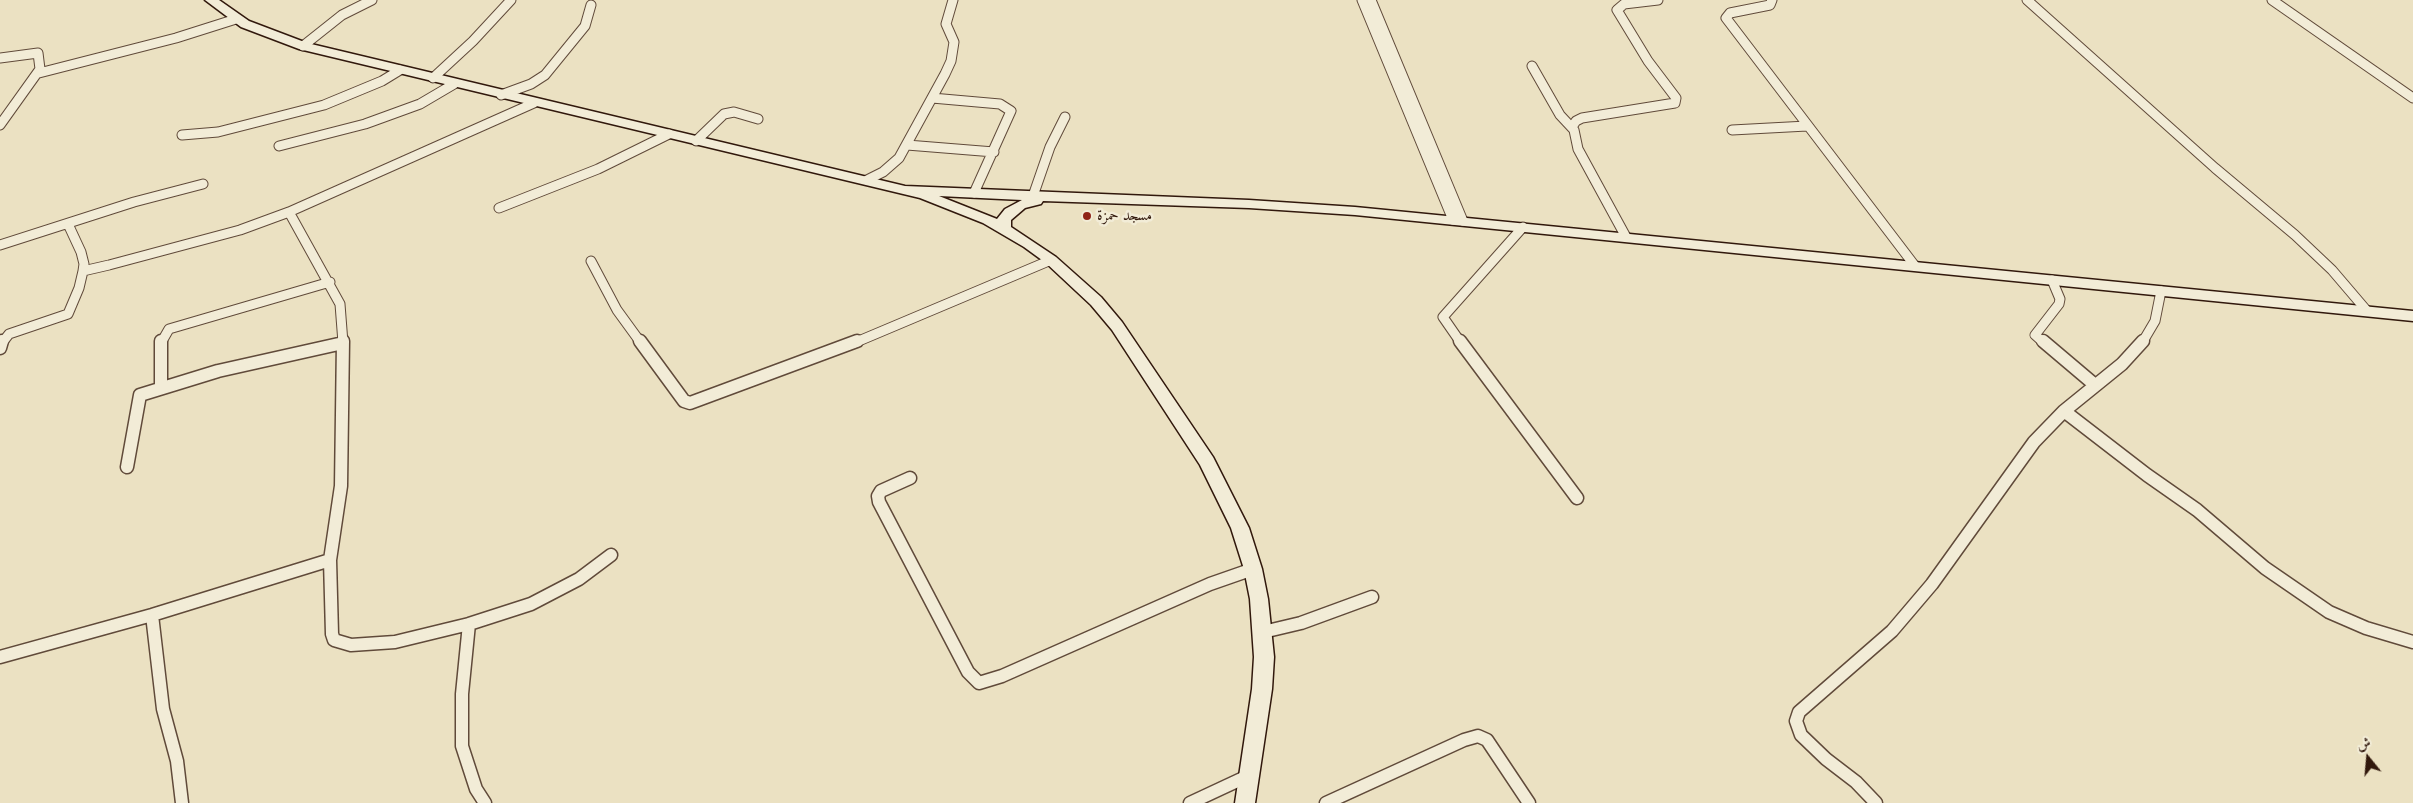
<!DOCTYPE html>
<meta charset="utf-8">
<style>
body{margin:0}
#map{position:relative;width:2413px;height:803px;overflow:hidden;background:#ebe1c2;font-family:"Libre Caslon Text",Amiri,serif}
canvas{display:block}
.north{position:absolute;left:2343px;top:733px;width:50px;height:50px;-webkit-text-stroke:4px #f2ecd7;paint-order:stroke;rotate:343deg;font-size:14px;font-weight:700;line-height:20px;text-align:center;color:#31180c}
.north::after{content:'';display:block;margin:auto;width:18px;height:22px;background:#31180c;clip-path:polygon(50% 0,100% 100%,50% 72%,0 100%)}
</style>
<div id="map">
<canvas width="2413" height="803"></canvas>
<div class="north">ش</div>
</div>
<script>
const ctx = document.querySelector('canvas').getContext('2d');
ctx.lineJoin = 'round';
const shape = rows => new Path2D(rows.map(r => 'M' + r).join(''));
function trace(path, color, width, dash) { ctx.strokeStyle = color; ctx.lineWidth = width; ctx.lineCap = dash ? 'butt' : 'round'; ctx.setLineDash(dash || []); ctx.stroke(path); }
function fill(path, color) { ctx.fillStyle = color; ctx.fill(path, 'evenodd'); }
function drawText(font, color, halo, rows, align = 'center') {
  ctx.font = font + ' "Libre Caslon Text",Amiri,serif'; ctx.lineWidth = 5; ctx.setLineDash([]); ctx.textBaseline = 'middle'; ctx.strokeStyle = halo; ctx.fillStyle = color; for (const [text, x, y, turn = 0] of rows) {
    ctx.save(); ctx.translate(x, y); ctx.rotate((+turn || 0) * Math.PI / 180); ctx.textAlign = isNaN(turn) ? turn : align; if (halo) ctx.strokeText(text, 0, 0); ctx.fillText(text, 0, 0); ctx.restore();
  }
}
const streetFar1 = shape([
 [1362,0,1453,220],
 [1371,0,1463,221],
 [1772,0,1770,5,1730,13,1726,18,1915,266],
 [2027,0,2215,168,2295,235,2332,270,2367,311],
 [2272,0,2413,98],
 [303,46,342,15,372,0],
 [0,58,38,53,40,69,0,125],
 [1532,66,1560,115,1574,130,1578,149,1626,237],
 [39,73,176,38,236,19],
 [433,78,473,41,511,0],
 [501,95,531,84,545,75,585,26,591,5],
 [932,98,1000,104,1011,111,974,193],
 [1572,127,1576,121,1582,118,1675,103,1676,98,1648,61,1617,10,1624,4,1658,0],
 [1732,130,1807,126],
 [182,135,218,132,324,105,382,81,400,70],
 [696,141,724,114,734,112,758,119],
 [907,145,994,152],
 [279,146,365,124,420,104,454,84],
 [867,180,883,172,899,158,945,74,951,61,954,42,946,24,953,0],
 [1033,196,1050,147,1065,117],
 [499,208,598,169,669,134],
 [289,212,340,304,343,343],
 [68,224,81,252,84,264,83,271,109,265,240,230,289,212,534,103],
 [0,245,134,202,203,184],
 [591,261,617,310,641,343],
 [2,343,9,334,68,314,79,288,83,271],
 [161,343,169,329,330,282],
 [854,343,1051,260],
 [1461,343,1443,317,1523,227],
 [2044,343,2035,335,2059,304,2060,299,2052,280],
 [2142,343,2155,321,2161,291]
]);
const street = shape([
 [343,341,341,486,330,560,332,634,334,640,351,645,395,642,469,624,531,604,579,579,611,555],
 [640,341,684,401,690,403,857,341],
 [1460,341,1577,498],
 [2043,341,2095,385],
 [0,348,2,341],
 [161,388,161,341],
 [2064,411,2147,475,2197,510,2265,568,2329,612,2366,628,2413,642],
 [127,467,140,395,218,371,343,343],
 [910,478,881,491,878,496,879,502,968,672,979,683,1002,676,1210,584,1253,569],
 [152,615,163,709,177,761,182,803],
 [469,624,462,694,462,746,476,789,485,803],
 [1263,632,1301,623,1372,597],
 [0,657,152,615,330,560],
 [1190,803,1250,775],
 [1326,803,1464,740,1478,736,1487,740,1529,803],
 [1876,803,1856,782,1826,759,1801,735,1796,721,1799,712,1892,631,1932,584,2034,442,2064,411,2122,364,2143,341]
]);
const secondary = shape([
 [205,0,219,0,249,21,307,43,905,186,1249,200,1355,207,2413,311,2413,321,1355,215,1249,208,1043,201,1041,204,1025,208,1011,220,1011,227,1056,257,1101,297,1122,322,1213,457,1249,528,1262,569,1268,599,1274,657,1272,689,1255,803,1235,803,1252,689,1254,657,1250,599,1244,569,1231,528,1200,465,1112,330,1091,305,1046,263,1024,247,983,223,920,198,299,49,241,27,205,0],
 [939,196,1022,200,1005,209,997,219,939,196]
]);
trace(streetFar1, '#604a3a', 11);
trace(street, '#604a3a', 15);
trace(secondary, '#31180c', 3);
trace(streetFar1, '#f2ecd7', 9);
trace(street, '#f2ecd7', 12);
fill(secondary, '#f2ecd7');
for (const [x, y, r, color] of [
 [1087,216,5,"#8f2418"]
]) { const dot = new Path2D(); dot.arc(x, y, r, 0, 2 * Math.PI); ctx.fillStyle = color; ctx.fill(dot); trace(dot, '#f2ecd7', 2); }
drawText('15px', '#31180c', '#f2ecd7', [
 ["مسجد حمزة",1097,216]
], 'left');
</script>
